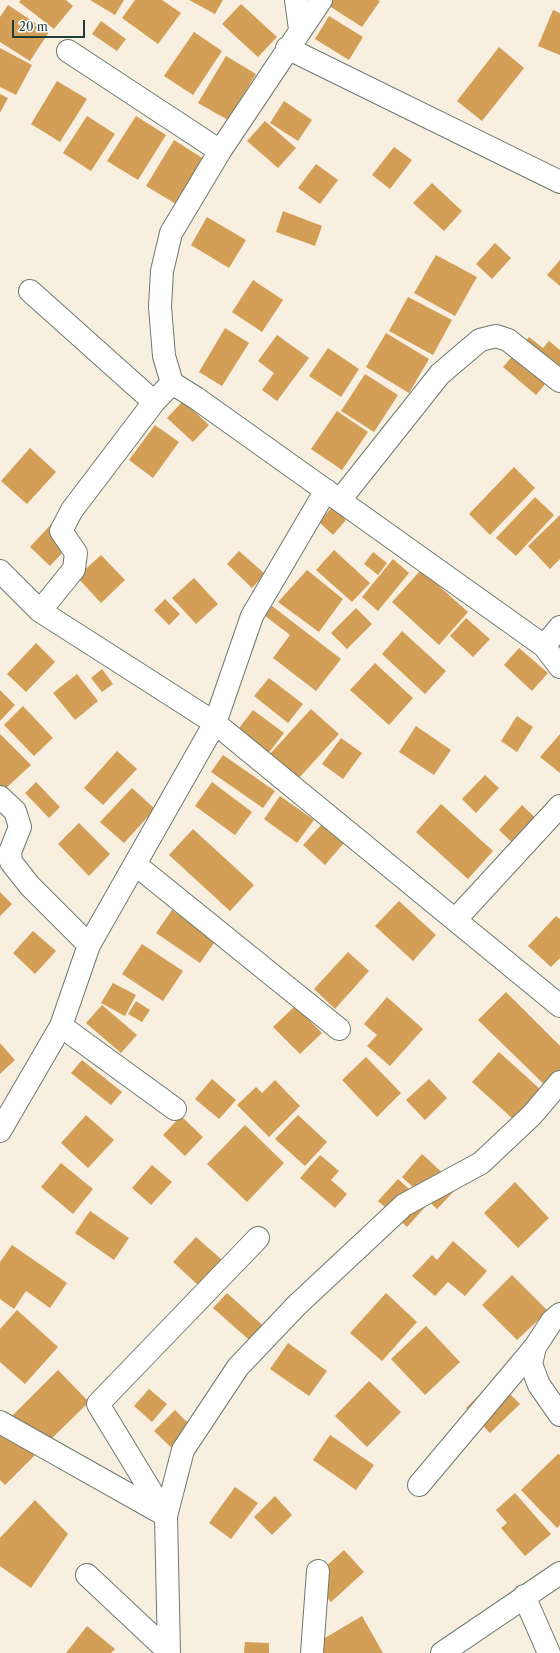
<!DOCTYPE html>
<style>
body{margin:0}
#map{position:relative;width:560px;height:1653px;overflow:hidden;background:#f8efe0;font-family:"Libre Caslon Text",serif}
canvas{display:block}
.scale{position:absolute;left:12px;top:20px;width:73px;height:18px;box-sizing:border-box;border:2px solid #1f3d34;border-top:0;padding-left:5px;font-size:12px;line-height:14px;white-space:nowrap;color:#1f3d34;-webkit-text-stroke:3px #fff;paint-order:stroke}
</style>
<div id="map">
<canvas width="560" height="1653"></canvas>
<div class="scale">20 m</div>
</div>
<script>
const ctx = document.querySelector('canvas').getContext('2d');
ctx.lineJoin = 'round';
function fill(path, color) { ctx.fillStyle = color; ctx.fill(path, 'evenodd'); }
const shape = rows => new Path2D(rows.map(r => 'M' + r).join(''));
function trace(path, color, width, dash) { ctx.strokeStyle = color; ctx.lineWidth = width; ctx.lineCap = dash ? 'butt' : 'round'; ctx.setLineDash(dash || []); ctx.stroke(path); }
fill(shape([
 [21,0,66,0,73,6,54,29,19,2],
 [90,0,124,0,115,15],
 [135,0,162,0,181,13,158,44,122,18],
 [189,0,223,0,215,14],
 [320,0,378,0,380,1,362,27],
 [241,4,277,37,258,57,222,24],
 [8,5,49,32,30,61,0,42,0,17],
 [553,10,560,13,560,55,538,46],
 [329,16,363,37,349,60,315,39],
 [101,21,126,39,117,51,92,34],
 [194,32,222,51,193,95,164,76],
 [499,47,524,68,482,121,457,101],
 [0,48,32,65,16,95,0,87],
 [226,56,256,74,228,120,198,103],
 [57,81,87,99,60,142,31,124],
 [0,94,8,98,0,113],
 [284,101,312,120,298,141,270,123],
 [87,116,115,134,91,171,63,153],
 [136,116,166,135,138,180,107,161],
 [265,121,296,148,278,168,247,141],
 [174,140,204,159,176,204,146,186],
 [394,147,412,160,390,189,372,175],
 [316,164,338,180,320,204,298,188],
 [432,183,462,211,444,231,413,203],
 [283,211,322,226,315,246,276,232],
 [207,217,246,240,229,268,191,245],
 [495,243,511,258,492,279,476,264],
 [436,255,477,277,455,316,414,293],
 [560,260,560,286,547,275],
 [253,280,283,300,262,332,232,312],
 [408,297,452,320,433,355,389,331],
 [225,328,249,343,222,386,199,372],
 [386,333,429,359,409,393,366,367],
 [277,335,309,358,277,401,262,390,274,373,258,361],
 [529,337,543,348,549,341,560,350,560,366,536,395,503,367],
 [328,348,359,369,341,397,309,376],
 [365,374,398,395,374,432,341,411],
 [183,401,209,425,193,442,167,418],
 [337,411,368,432,342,470,311,449],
 [155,425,179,442,153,478,129,460],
 [30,448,56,472,27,504,1,481],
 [514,467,535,488,490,535,469,514],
 [535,497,554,515,516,556,496,538],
 [332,507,346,520,333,535,319,522],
 [560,515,560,559,550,569,528,546],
 [56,519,76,538,50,566,30,547],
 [334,550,370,583,352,602,316,570],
 [239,551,265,574,252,588,227,564],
 [373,552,387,563,378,575,364,564],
 [101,555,125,580,101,603,77,577],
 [393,559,409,573,378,611,362,597],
 [307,570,343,599,319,632,278,602],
 [421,570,468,612,439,645,392,602],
 [194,578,218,604,196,624,172,598],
 [165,599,180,614,169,625,154,610],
 [272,606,341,659,316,691,273,658,290,635,264,615],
 [356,608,372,624,347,649,331,633],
 [466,618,490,639,473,657,450,636],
 [402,631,446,671,425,694,382,654],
 [36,643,55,662,26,692,7,674],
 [519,648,548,673,532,691,504,665],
 [375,663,413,698,389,725,350,690],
 [102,669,113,684,102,692,91,678],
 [77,674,98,701,75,720,53,693],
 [269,678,303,704,288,723,254,696],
 [0,690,15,705,0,721],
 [23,706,53,738,34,756,4,725],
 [311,709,339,734,298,779,270,754],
 [253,710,284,733,264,759,233,736],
 [517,716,533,727,517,752,501,741],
 [416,726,451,750,434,775,399,752],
 [0,734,31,765,4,790,0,786],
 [560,734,560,773,540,757],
 [341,738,362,753,343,779,322,764],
 [117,751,137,769,103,805,84,788],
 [223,755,275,791,263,808,211,772],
 [485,775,499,788,476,813,462,799],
 [36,782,60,807,49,818,25,793],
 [212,782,252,812,235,835,195,806],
 [132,788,155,809,124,843,100,822],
 [280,796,314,820,297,843,264,819],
 [441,804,493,851,468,879,416,832],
 [522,805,546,828,523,853,499,830],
 [79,823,110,854,89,876,58,844],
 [322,824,344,843,325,865,303,845],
 [193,829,254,885,230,911,169,855],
 [0,892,12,904,0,916],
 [399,901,436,935,413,961,375,926],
 [172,910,216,940,200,963,156,933],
 [556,916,560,919,560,958,551,967,528,946],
 [33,931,56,951,35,974,13,953],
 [142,944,183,971,163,1001,122,974],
 [348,952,369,971,335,1009,314,989],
 [113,983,136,995,125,1016,101,1003],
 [506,992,560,1046,560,1088,554,1094,478,1020],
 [387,997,423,1029,390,1066,367,1046,377,1035,364,1024],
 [136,1001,150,1010,142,1022,128,1014],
 [102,1005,137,1035,121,1053,86,1023],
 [295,1006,322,1033,300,1054,273,1027],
 [0,1043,15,1060,0,1074],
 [499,1052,540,1089,513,1119,472,1082],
 [366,1057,401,1093,377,1117,342,1080],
 [82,1060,122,1092,111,1105,71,1073],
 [212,1079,236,1100,219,1119,195,1099],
 [429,1079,447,1098,425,1120,406,1100],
 [275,1080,300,1106,269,1137,237,1105,256,1087,262,1093],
 [86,1115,114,1140,88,1168,61,1143],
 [298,1115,327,1142,305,1166,275,1139],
 [181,1116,203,1137,185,1156,163,1135],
 [245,1125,284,1163,247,1202,207,1164],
 [422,1154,458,1187,437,1209,402,1177],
 [320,1155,339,1171,331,1180,347,1194,335,1208,300,1178],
 [61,1163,93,1189,73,1214,41,1187],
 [152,1165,172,1182,151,1205,132,1188],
 [398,1179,427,1205,407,1227,378,1201],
 [515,1182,549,1218,518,1248,484,1213],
 [90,1211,129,1238,114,1260,75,1233],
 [196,1237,222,1260,199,1286,173,1262],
 [453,1241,487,1271,465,1296,448,1282,435,1296,412,1276,432,1255,437,1260],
 [12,1245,67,1283,50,1308,26,1291,14,1309,0,1299,0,1262],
 [512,1275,548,1311,517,1340,482,1305],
 [227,1293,269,1331,256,1346,213,1308],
 [386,1293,417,1322,382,1361,350,1333],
 [17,1310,58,1347,25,1384,0,1362,0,1329],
 [426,1326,460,1362,425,1395,391,1359],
 [288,1343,327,1371,309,1396,270,1369],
 [58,1370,89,1402,42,1448,11,1417],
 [495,1379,520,1404,490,1433,466,1408],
 [369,1381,401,1412,367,1447,335,1416],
 [149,1389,167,1404,152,1422,134,1406],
 [175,1410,199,1434,179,1455,154,1431],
 [0,1414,38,1452,5,1485,0,1480],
 [330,1435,374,1465,356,1490,313,1460],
 [558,1454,560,1455,560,1525,557,1528,521,1490],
 [235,1487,258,1503,231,1539,209,1523],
 [515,1493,551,1534,525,1556,501,1528,507,1523,496,1510],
 [275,1496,292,1515,272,1535,254,1517],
 [35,1500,68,1534,31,1588,0,1566,0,1538],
 [344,1550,364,1572,331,1602,311,1580],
 [362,1616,383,1653,318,1653,313,1645],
 [87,1626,115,1649,111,1653,66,1653],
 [245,1642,269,1643,269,1653,244,1653]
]), '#d39e56');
const minor = shape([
 [296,0,300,29],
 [321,0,220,151,171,233,162,271,160,307,164,356,172,383,196,398,544,646,560,667],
 [287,48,560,182],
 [68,51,220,151],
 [30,291,154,402],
 [340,500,440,374,480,340,496,336,508,340,560,381],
 [0,571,40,611,215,723,560,1006],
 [40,611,74,569,76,553,61,531,72,510,154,402,172,383],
 [544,646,560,627],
 [0,797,15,811,20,827,10,852,11,862,30,886,89,945],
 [136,865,339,1029],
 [455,920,560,806],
 [61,1026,175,1109],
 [0,1131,61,1026,89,945,215,723,252,616,326,490],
 [560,1314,552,1321,535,1347,531,1364,539,1385,560,1415],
 [0,1422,165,1515],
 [419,1485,535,1347],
 [166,1516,98,1404,258,1238],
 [87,1575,169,1652],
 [524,1596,549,1653],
 [169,1653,166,1516,183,1450,238,1367,297,1305,404,1205,481,1163,532,1115,560,1082],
 [312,1653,318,1571],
 [442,1653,560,1573]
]);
trace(minor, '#6b7b70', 24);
trace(minor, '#fff', 22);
</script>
